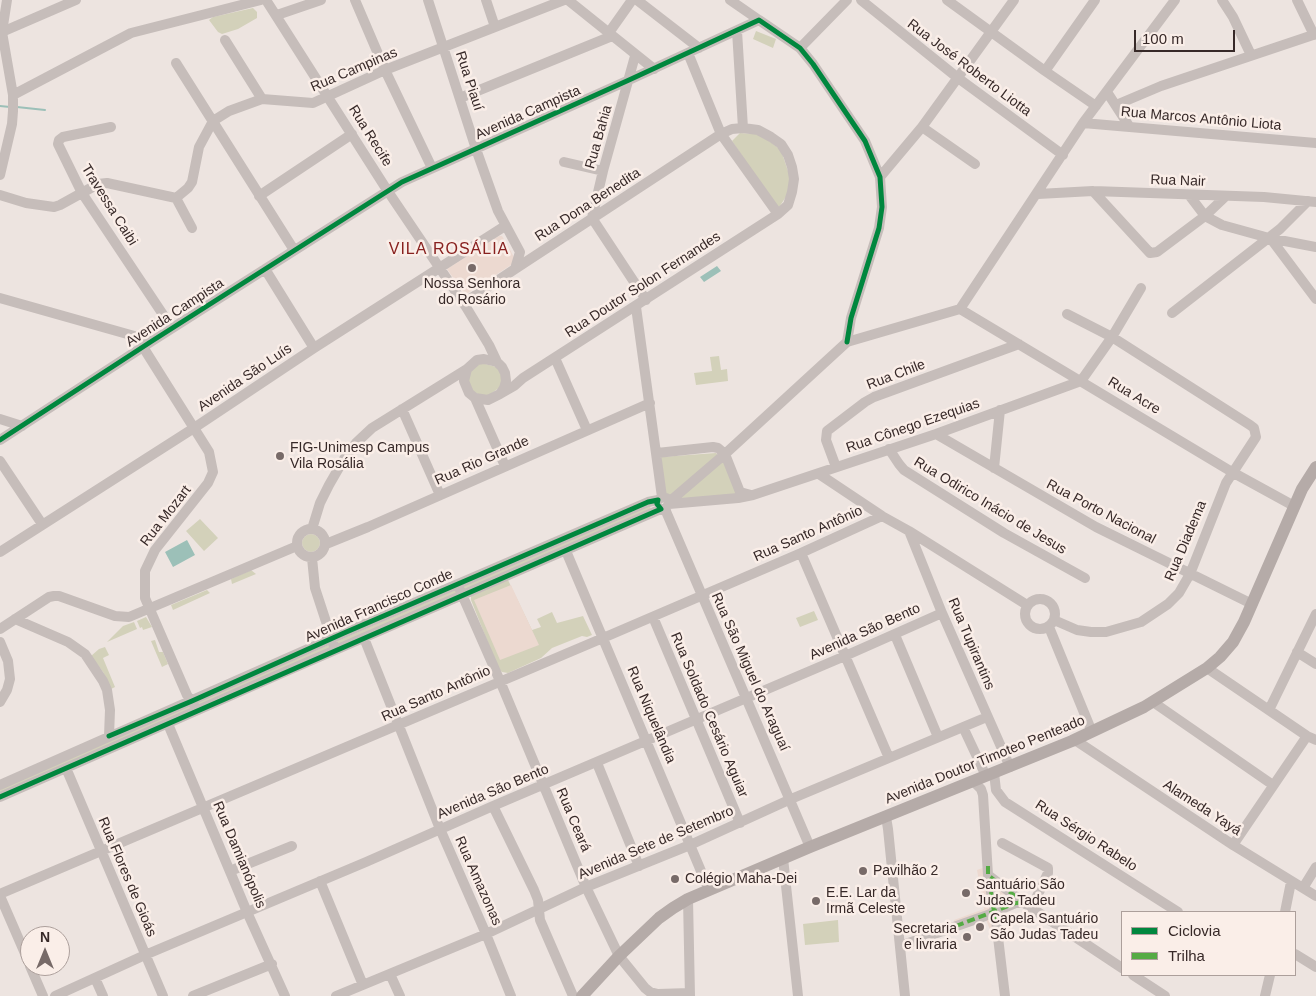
<!DOCTYPE html>
<meta charset="utf-8">
<style>
body{margin:0}
#map{position:relative;width:1316px;height:996px;overflow:hidden;background:#ede4e0;font-family:Arial,sans-serif}
canvas{display:block}
.legend{position:absolute;left:1121px;top:911px;width:175px;height:65px;box-sizing:border-box;background:#faeee8;border:1px solid #ac9f9b;margin:0;padding:6px 9px;list-style:none;font-size:15px;color:#372928}
.legend li{display:flex;align-items:center;gap:10px;height:25px}
.legend b{width:25px;border:1px solid #ac9f9b}
.north{position:absolute;left:20px;top:926px;width:50px;height:50px;box-sizing:border-box;background:#faeee8;border:1px solid #ac9f9b;border-radius:50%;rotate:0deg;font-size:14px;font-weight:700;line-height:20px;text-align:center;color:#372928}
.north::after{content:'';display:block;margin:auto;width:18px;height:22px;background:#776a68;clip-path:polygon(50% 0,100% 100%,50% 72%,0 100%)}
.scale{position:absolute;left:1134px;top:30px;width:101px;height:22px;box-sizing:border-box;border:2px solid #372928;border-top:0;padding-left:6px;font-size:15px;line-height:18px;white-space:nowrap;color:#372928;-webkit-text-stroke:4px #faeee8;paint-order:stroke}
</style>
<div id="map">
<canvas width="1316" height="996"></canvas>
<ul class="legend">
<li><b style="height:6px;background:#00873e"></b>Ciclovia</li>
<li><b style="height:6px;background:#55ab44"></b>Trilha</li>
</ul>
<div class="north">N</div>
<div class="scale">100 m</div>
</div>
<script>
const ctx = document.querySelector('canvas').getContext('2d');
ctx.lineJoin = 'round';
function fill(path, color) { ctx.fillStyle = color; ctx.fill(path, 'evenodd'); }
const shape = rows => new Path2D(rows.map(r => 'M' + r).join(''));
function trace(path, color, width, dash) { ctx.strokeStyle = color; ctx.lineWidth = width; ctx.lineCap = dash ? 'butt' : 'round'; ctx.setLineDash(dash || []); ctx.stroke(path); }
function drawText(font, color, halo, rows, align = 'center') {
  ctx.font = font + ' Arial,sans-serif'; ctx.lineWidth = 5; ctx.setLineDash([]); ctx.textBaseline = 'middle'; ctx.strokeStyle = halo; ctx.fillStyle = color; for (const [text, x, y, turn = 0] of rows) {
    ctx.save(); ctx.translate(x, y); ctx.rotate((+turn || 0) * Math.PI / 180); ctx.textAlign = isNaN(turn) ? turn : align; if (halo) ctx.strokeText(text, 0, 0); ctx.fillText(text, 0, 0); ctx.restore();
  }
}
fill(shape([
 [253,8,257,12,257,18,238,29,222,34,218,32,209,20,213,17],
 [756,31,776,39,773,48,753,39],
 [740,133,757,134,764,137,781,150,790,177,789,192,778,209,732,141],
 [719,356,721,370,727,369,728,381,696,385,694,373,712,371,710,357],
 [478,362,500,368,503,385,485,398,469,389,468,370],
 [716,453,727,465,738,495,672,502,665,496,661,457],
 [650,505,651,511,0,795,0,788],
 [200,519,218,538,204,551,186,531],
 '302 543a9 9 0 1 1 18 0a9 9 0 1 1-18 0Z',
 [251,570,256,574,232,584,231,579],
 [508,580,532,630,541,627,537,619,552,612,557,623,583,616,592,635,587,637,582,636,552,648,541,658,508,673,502,672,498,668,471,600,471,596],
 [207,590,210,593,173,610,171,605],
 [814,611,818,620,800,627,796,618],
 [146,617,152,627,143,630,142,627,140,628,137,621],
 [134,622,137,629,107,642,123,626],
 [155,640,159,652,163,652,168,664,162,667,151,641],
 [105,647,109,655,103,658,115,687,111,689,103,672,91,656,99,649],
 [838,920,839,942,805,945,803,924]
]), '#d3d1ba');
fill(shape([
 [499,236,502,236,508,246,515,259,514,263,465,295,447,269],
 [511,585,539,645,500,660,474,600],
 [988,866,990,874,1024,901,999,913,1000,931,992,934,986,920,957,929,954,920,984,909,977,870]
]), '#ecd9d0');
fill(shape([
 [717,266,721,271,704,282,700,277],
 [187,540,195,555,173,567,165,552]
]), '#9cc0b8');
trace(shape([
 [0,106,10,107],
 [17,107,45,110]
]), '#9cc0b8', 2);
trace(shape([
 [266,0,387,190,466,307,489,345,497,362,502,367,505,373,506,381,504,388,500,394,488,400,475,398,469,393,464,381,467,369,477,360,484,359,497,362],
 [355,0,385,70,432,168],
 [428,0,476,149,498,211,520,252,515,269],
 [486,0,495,27],
 [568,0,654,69],
 [637,0,699,48],
 [730,0,759,20],
 [861,0,958,78,1063,155],
 [947,0,1045,71,1096,106],
 [1222,0,1233,17,1251,55],
 [1297,0,1314,35],
 [277,15,321,0],
 [737,31,743,128],
 [2,32,76,0],
 [608,34,632,0],
 [225,40,262,99],
 [800,48,847,0],
 [688,53,721,134,778,214],
 [635,56,603,171,592,218,646,300],
 [176,63,294,250],
 [1045,71,1095,0],
 [1107,92,1129,126],
 [13,95,131,33,261,0],
 [460,98,612,36],
 [1116,105,1161,86,1316,34],
 [1083,123,1316,143],
 [111,127,63,137,59,140,58,144,82,193,172,328],
 [922,127,975,164],
 [564,162,603,171],
 [0,175,12,124,13,111,13,95,2,32,7,0],
 [880,177,922,127,1014,0],
 [1093,191,1150,253,1157,252,1205,216,1226,196],
 [1038,194,1093,191,1264,197,1316,202],
 [0,195,26,203,54,207,60,205,98,184,107,183,176,198,188,188,192,182,199,147,213,121,229,111,262,99,313,103,385,70,564,0],
 [1189,195,1205,216,1222,225,1269,238,1316,247],
 [259,196,352,134],
 [176,198,192,228],
 [1271,239,1316,299],
 [265,269,314,348],
 [0,298,152,341],
 [466,307,470,299,515,269,721,134,732,129,743,128,758,130,771,137,781,144,788,155,792,167,794,179,792,192,788,205,778,214,523,378,514,386,500,394],
 [636,307,662,497],
 [960,309,1232,472,1294,506],
 [1172,313,1280,229,1308,201],
 [143,347,209,452,213,472,208,483,155,550,145,571,145,598,187,695,194,705],
 [555,358,587,430],
 [1081,381,1112,337,1141,288],
 [475,398,505,466],
 [402,409,440,495],
 [0,419,22,426],
 [936,434,1096,527,1252,604],
 [0,440,152,341,402,182,629,80,759,20,800,48,813,64,865,141,880,177,882,207,879,228,851,318,847,342],
 [889,449,899,464,904,470,1004,533,1085,578],
 [657,453,713,447,718,448,725,454,740,492,751,495],
 [0,461,42,524],
 [836,467,826,440,827,431,865,402,874,397,1019,344],
 [994,468,1000,410],
 [819,474,882,516,909,531,1027,605],
 [669,502,725,454,847,342,960,309,1083,123,1175,0],
 [669,504,738,498,753,495,936,434,1081,381],
 [665,509,810,847],
 '297 543a14 14 0 1 1 28 0a14 14 0 1 1-28 0Z',
 [312,529,320,503,329,485,344,459,356,443,372,428,467,369],
 [909,531,942,613,1010,767],
 [326,544,368,527,650,403],
 [566,551,709,890],
 [0,552,194,428,314,348,505,226],
 [801,553,889,758],
 [312,558,315,588,334,646],
 [460,590,500,681,586,887,619,956,645,988,650,992,658,994,690,993],
 '1025 614a15 15 0 1 1 30 0a15 15 0 1 1-30 0Z',
 [653,617,740,823],
 [15,619,68,642,85,654,103,681,107,690,110,710,109,736],
 [1054,620,1077,630,1091,632,1106,632,1141,622,1168,604,1179,593,1190,574,1226,483,1256,437,1254,428,1250,425,1112,337,1067,314],
 [1049,627,1092,732],
 [0,629,49,597,54,596,59,596,115,616,129,617,297,546],
 [895,635,938,737],
 [364,638,440,829,486,934,511,996],
 [0,642,8,661,10,679,7,690,0,702],
 [1297,652,1316,664],
 [1207,668,1307,736,1316,740],
 [1153,702,1273,785],
 [1269,710,1316,614],
 [168,724,247,912,285,996],
 [963,727,986,776],
 [1075,740,1233,845,1316,896],
 [597,763,639,866],
 [66,768,163,996],
 [994,773,996,790,1005,802,1178,912],
 [974,782,981,789,983,795,988,875,1024,903,1122,968],
 [0,785,344,633,648,502,658,500,662,497,666,498,669,500,669,504,665,509,661,509,280,674,0,797],
 [493,806,534,890,538,900,540,920,573,996],
 [886,817,888,829,905,996],
 [1002,843,1048,868,1048,873,1032,907],
 [1233,845,1307,736],
 [783,858,798,996],
 [230,871,292,846],
 [320,881,363,985],
 [1303,888,1316,867],
 [991,892,995,912,1005,996],
 [0,894,603,638,801,553,882,516],
 [0,896,30,965],
 [688,899,690,996],
 [1285,912,1291,882],
 [900,946,985,916,1016,903,1024,903],
 [1295,954,1316,967],
 [30,966,43,996],
 [390,974,400,996],
 [1133,975,1165,996],
 [95,978,103,996],
 [55,996,145,955,366,862,493,806,845,656,942,613],
 [193,996,272,964],
 [336,996,486,934,586,887,690,845,791,799,987,717],
 [1265,996,1270,975]
]), '#c6bdba', 10);
trace(shape([
 [582,996,619,956,659,918,673,908,688,899,810,847,1072,741,1144,707,1207,668,1220,657,1233,642,1244,622,1302,489,1316,467]
]), '#b5aba8', 12);
trace(shape([
 [988,866,988,875,1024,903],
 [991,892,997,932],
 [956,926,1016,903,1024,903]
]), '#55ab44', 4, [8, 4]);
trace(shape([
 [0,440,152,341,402,182,629,80,759,20,800,48,813,64,865,141,880,177,882,207,879,228,851,318,847,342],
 [0,797,661,509,657,504,658,500,648,502,609,519,344,633,192,701,109,736]
]), '#00873e', 5);
for (const [x, y, r, color] of [
 [472,268,5,"#776a68"],
 [280,456,5,"#776a68"],
 [863,871,5,"#776a68"],
 [675,879,5,"#776a68"],
 [966,893,5,"#776a68"],
 [816,901,5,"#776a68"],
 [980,927,5,"#776a68"],
 [967,937,5,"#776a68"]
]) { const dot = new Path2D(); dot.arc(x, y, r, 0, 2 * Math.PI); ctx.fillStyle = color; ctx.fill(dot); trace(dot, '#faeee8', 2); }
drawText('14px', '#372928', '#faeee8', [
 ["Rua José Roberto Liotta",969,68,37],
 ["Rua Campinas",354,70,-23],
 ["Rua Piauí",469,81,72],
 ["Avenida Campista",528,113,-24],
 ["Rua Marcos Antônio Liota",1201,119,5],
 ["Rua Recife",370,136,58],
 ["Rua Bahia",599,137,-74],
 ["Rua Nair",1178,181,2],
 ["Travessa Caibi",109,205,58],
 ["Rua Dona Benedita",588,205,-33],
 ["Rua Doutor Solon Fernandes",643,285,-33],
 ["Avenida Campista",175,313,-33],
 ["Rua Chile",896,375,-21],
 ["Avenida São Luís",245,378,-34],
 ["Rua Acre",1134,396,31],
 ["Rua Cônego Ezequias",913,426,-19],
 ["Rua Rio Grande",482,461,-24],
 ["Rua Odirico Inácio de Jesus",990,506,31],
 ["Rua Porto Nacional",1101,512,28],
 ["Rua Mozart",166,516,-52],
 ["Rua Santo Antônio",808,534,-24],
 ["Rua Diadema",1186,541,-67],
 ["Avenida Francisco Conde",379,606,-24],
 ["Avenida São Bento",865,632,-24],
 ["Rua Tupirantins",971,644,67],
 ["Rua São Miguel do Araguaí",750,672,66],
 ["Rua Santo Antônio",436,694,-24],
 ["Rua Niquelândia",651,715,67],
 ["Rua Soldado Cesário Aguiar",709,715,67],
 ["Avenida Doutor Timoteo Penteado",985,760,-22],
 ["Avenida São Bento",493,792,-23],
 ["Alameda Yayá",1202,808,33],
 ["Rua Ceará",573,820,67],
 ["Rua Sérgio Rabelo",1086,836,33],
 ["Avenida Sete de Setembro",656,843,-23],
 ["Rua Damianópolis",239,855,67],
 ["Rua Flores de Gioás",127,877,67],
 ["Rua Amazonas",478,881,66]
]);
drawText('14px', '#372928', '#faeee8', [
 ["Nossa Senhora",472,284,"center"],
 ["do Rosário",472,300,"center"],
 ["FIG-Unimesp Campus",290,448],
 ["Vila Rosália",290,464],
 ["Pavilhão 2",873,871],
 ["Colégio Maha-Dei",685,879],
 ["Santuário São",976,885],
 ["Judas Tadeu",976,901],
 ["E.E. Lar da",826,893],
 ["Irmã Celeste",826,909],
 ["Capela Santuário",990,919],
 ["São Judas Tadeu",990,935],
 ["Secretaria",957,929,"right"],
 ["e livraria",957,945,"right"]
], 'left');
ctx.letterSpacing = '1px';
drawText('16px', '#88211f', '#faeee8', [
 ["VILA ROSÁLIA",449,250]
]);
ctx.letterSpacing = '0px';
</script>
